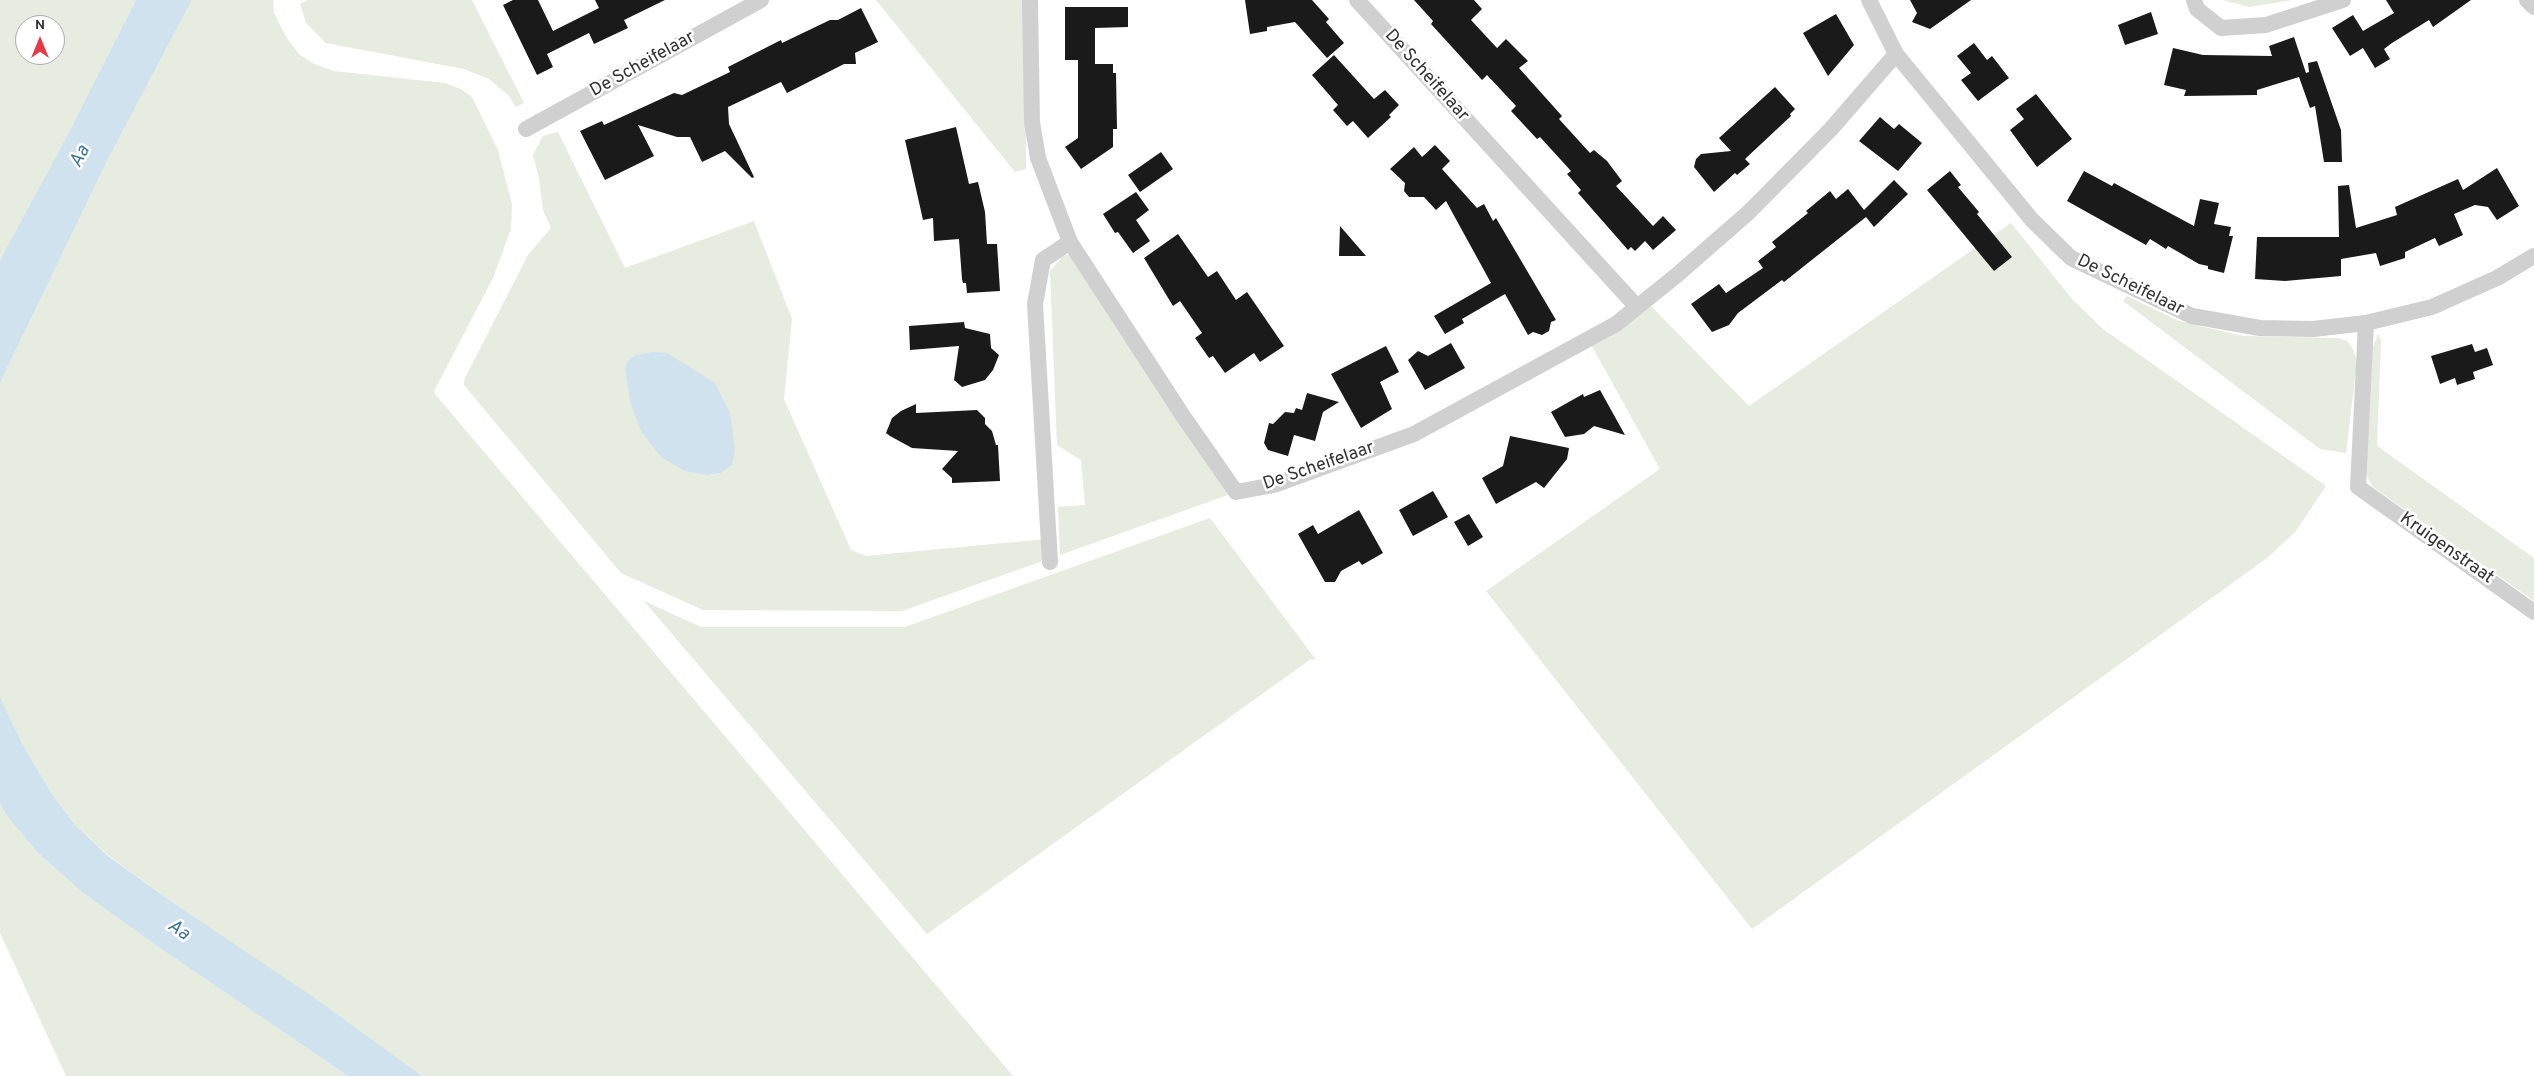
<!DOCTYPE html>
<style>
body{margin:0}
#map{position:relative;width:2534px;height:1076px;overflow:hidden;background:#fff;font-family:Overpass,sans-serif}
canvas{display:block}
.north{position:absolute;left:15px;top:15px;width:50px;height:50px;box-sizing:border-box;background:#fff;border:1px solid #adadad;border-radius:50%;rotate:0deg;font-size:14px;font-weight:700;line-height:20px;text-align:center;color:#333}
.north::after{content:'';display:block;margin:auto;width:18px;height:22px;background:#e63946;clip-path:polygon(50% 0,100% 100%,50% 72%,0 100%)}
</style>
<div id="map">
<canvas width="2534" height="1076"></canvas>
<div class="north">N</div>
</div>
<script>
const ctx = document.querySelector('canvas').getContext('2d');
ctx.lineJoin = 'round';
function fill(path, color) { ctx.fillStyle = color; ctx.fill(path, 'evenodd'); }
const shape = rows => new Path2D(rows.map(r => 'M' + r).join(''));
function trace(path, color, width, dash) { ctx.strokeStyle = color; ctx.lineWidth = width; ctx.lineCap = dash ? 'butt' : 'round'; ctx.setLineDash(dash || []); ctx.stroke(path); }
function drawText(font, color, halo, rows, align = 'center') {
  ctx.font = font + ' Overpass,sans-serif'; ctx.lineWidth = 5; ctx.setLineDash([]); ctx.textBaseline = 'middle'; ctx.strokeStyle = halo; ctx.fillStyle = color; for (const [text, x, y, turn = 0] of rows) {
    ctx.save(); ctx.translate(x, y); ctx.rotate((+turn || 0) * Math.PI / 180); ctx.textAlign = isNaN(turn) ? turn : align; if (halo) ctx.strokeText(text, 0, 0); ctx.fillText(text, 0, 0); ctx.restore();
  }
}
fill(shape([
 [0,0,136,0,69,132,0,260],
 [25,25,55,25,55,55,25,55],
 [192,0,273,0,274,13,286,37,299,54,314,64,334,71,445,83,461,89,472,97,498,150,512,204,511,229,493,278,434,391,435,394,1013,1076,422,1076,175,904,109,856,75,825,52,794,23,745,0,697,0,383,107,161],
 [308,0,472,0,524,103,516,107,509,96,489,79,464,69,326,43,306,23,300,4],
 [876,0,1027,0,1026,169,1015,172],
 [2222,0,2292,0,2250,7],
 [558,132,625,268,754,221,792,319,784,399,851,550,866,556,1046,539,1048,559,902,611,703,610,621,573,464,385,464,380,528,255,551,228,543,210,539,178,533,155,543,136],
 [625,368,732,465,721,473,708,475,627,376],
 [2011,223,2072,299,2103,329,2326,486,2296,531,2267,558,1752,929,1486,591,1660,469,1589,341,1645,300,1749,406],
 [1079,252,1236,492,1060,555,1058,507,1085,505,1081,460,1057,445,1050,271,1063,256],
 [2127,296,2179,321,2243,336,2338,338,2347,341,2353,349,2357,362,2346,453,2320,449,2123,301],
 [2378,334,2381,340,2377,446,2534,558,2534,601,2373,487,2365,473,2372,349],
 [1210,518,1316,660,1311,659,927,934,644,601,701,627,905,627],
 [0,804,7,816,39,854,82,892,154,944,348,1076,66,1076,0,933]
]), '#e6ecdf');
fill(shape([
 [136,0,192,0,107,161,0,383,0,260,69,132],
 [652,352,667,353,715,383,730,413,735,449,732,465,721,473,708,475,685,471,661,457,641,431,630,401,625,368,628,360,636,355],
 [0,697,23,745,52,794,75,825,108,856,175,904,313,997,422,1076,348,1076,154,944,82,892,39,854,7,816,0,804]
]), '#cfe2ee');
fill(shape([
 [513,0,538,0,553,31,599,8,595,0,665,0,624,20,628,28,594,44,589,33,547,54,553,67,537,75,503,5],
 [1245,0,1312,0,1329,19,1326,22,1344,43,1327,58,1295,22,1267,27,1267,31,1250,34],
 [1414,0,1474,0,1482,9,1471,20,1497,48,1506,39,1528,61,1519,68,1562,116,1559,119,1590,153,1594,150,1607,161,1622,181,1616,186,1653,226,1663,216,1676,230,1653,250,1645,241,1635,251,1631,247,1628,250,1578,193,1581,190,1567,174,1571,171,1540,137,1537,139,1511,111,1516,106,1487,75,1482,80,1431,24,1433,21],
 [1910,0,1971,0,1930,29,1912,22,1917,13],
 [2386,0,2471,0,2433,27,2429,20,2392,43,2384,49,2390,59,2375,68,2363,48,2350,56,2332,28,2353,15,2363,31,2394,13],
 [1065,7,1128,7,1128,27,1095,28,1095,64,1113,64,1113,73,1116,73,1117,129,1113,129,1113,147,1081,169,1065,147,1078,138,1078,60,1065,60],
 [861,8,878,42,855,53,856,64,844,64,787,93,781,82,728,107,729,124,754,177,752,178,725,151,702,162,690,137,677,137,638,125,654,156,605,180,580,131,602,121,604,125,674,93,682,95,730,72,728,67,781,40,782,43,830,20,838,20],
 [2151,12,2158,34,2125,45,2118,25],
 [1836,14,1854,45,1828,76,1803,33],
 [2294,37,2306,73,2309,72,2308,63,2317,61,2341,130,2342,162,2324,162,2315,106,2310,108,2299,77,2257,90,2257,95,2184,96,2186,90,2164,85,2173,48,2203,55,2272,56,2269,46],
 [1974,43,1987,60,1992,56,2009,78,1978,101,1961,80,1971,73,1957,56],
 [1334,55,1374,99,1385,90,1399,105,1389,115,1391,117,1368,138,1353,121,1347,126,1333,110,1338,105,1312,75],
 [1775,87,1795,109,1790,114,1791,116,1745,159,1750,164,1737,175,1735,173,1714,192,1694,167,1696,159,1701,154,1731,151,1719,138],
 [2036,94,2072,139,2037,167,2010,130,2024,119,2016,109],
 [1880,117,1894,129,1899,124,1922,143,1898,171,1859,141],
 [956,127,969,184,978,182,985,212,987,244,997,244,1000,291,967,293,966,283,963,283,962,279,959,239,934,241,933,218,923,220,905,140],
 [1435,145,1450,161,1442,169,1477,208,1484,204,1493,221,1496,218,1556,320,1551,322,1549,331,1542,335,1533,332,1528,335,1505,294,1462,319,1464,323,1445,334,1434,316,1491,283,1446,201,1436,210,1424,197,1409,197,1404,191,1405,183,1390,169,1414,147,1422,157],
 [1161,152,1173,169,1140,192,1128,175],
 [2497,168,2519,206,2497,220,2488,207,2475,205,2454,214,2463,235,2439,246,2435,238,2405,252,2405,258,2380,266,2376,253,2341,259,2341,276,2285,281,2255,279,2257,237,2339,237,2338,186,2349,185,2356,228,2397,215,2395,207,2458,179,2463,190],
 [1950,171,1961,185,1958,187,1979,212,1977,214,2012,257,1994,271,1927,190],
 [2084,171,2112,186,2114,183,2194,226,2200,199,2219,203,2214,224,2231,227,2229,236,2233,236,2224,273,2208,269,2208,266,2199,264,2168,246,2166,249,2150,239,2146,245,2067,201],
 [1894,180,1908,194,1874,227,1866,217,1784,282,1782,280,1738,313,1729,325,1712,332,1691,304,1719,284,1726,293,1763,268,1758,261,1776,247,1772,242,1808,213,1806,211,1830,191,1836,199,1848,189,1864,210],
 [1136,192,1149,210,1136,220,1150,241,1133,253,1118,232,1115,233,1103,214],
 [1340,226,1366,256,1339,256],
 [1178,234,1208,277,1217,271,1236,300,1247,292,1284,346,1260,362,1254,353,1225,373,1213,356,1209,358,1195,338,1202,333,1180,301,1173,306,1144,258],
 [964,322,965,328,990,334,991,348,999,355,993,370,985,380,962,387,954,380,959,346,910,350,909,326],
 [1451,343,1465,368,1425,390,1408,360,1418,351,1428,356],
 [2472,344,2475,352,2487,348,2493,365,2473,372,2475,379,2457,385,2455,378,2440,384,2431,356],
 [1386,346,1399,372,1380,382,1392,409,1361,428,1331,374],
 [1600,390,1625,435,1594,426,1584,434,1565,437,1551,412,1583,394,1584,397],
 [1307,393,1339,402,1323,412,1315,441,1294,435,1288,456,1268,450,1264,443,1269,423,1273,424,1285,412,1294,413,1296,408,1302,410],
 [916,404,916,413,977,410,985,418,985,424,992,431,996,445,998,445,1000,481,952,483,952,478,942,469,958,451,912,448,890,436,886,433,892,418,901,411],
 [1510,436,1569,448,1567,459,1544,488,1536,482,1496,504,1482,478,1503,466],
 [1433,491,1448,517,1413,536,1399,510],
 [1359,510,1383,553,1362,565,1359,561,1341,571,1335,582,1325,582,1298,534,1313,525,1318,534],
 [1469,514,1483,537,1468,546,1454,522]
]), '#1a1a1a');
trace(shape([
 [1030,0,1032,122,1038,158,1070,242,1183,416,1236,492,1274,485,1414,434,1616,324,1677,275,1749,212,1831,129,1896,54],
 [1357,0,1637,307],
 [1869,0,1896,54,2032,220,2071,258,2192,316,2260,328,2313,329,2366,323,2358,487,2534,612],
 [2194,0,2197,9,2221,28,2266,25,2343,0],
 [2527,0,2534,7],
 [526,129,761,0],
 [2366,323,2432,307,2497,278,2534,256],
 [1050,562,1035,304,1043,260,1070,242]
]), '#d0d0d0', 16);
drawText('18px', '#333', '#fff', [
 ["De Scheifelaar",643,65,-29],
 ["De Scheifelaar",1426,76,48],
 ["De Scheifelaar",2130,286,26],
 ["De Scheifelaar",1319,467,-19],
 ["Kruigenstraat",2446,549,35]
]);
drawText('italic 19px', '#3f7597', '#fff', [
 ["Aa",81,157,-63],
 ["Aa",178,931,35]
]);
</script>
